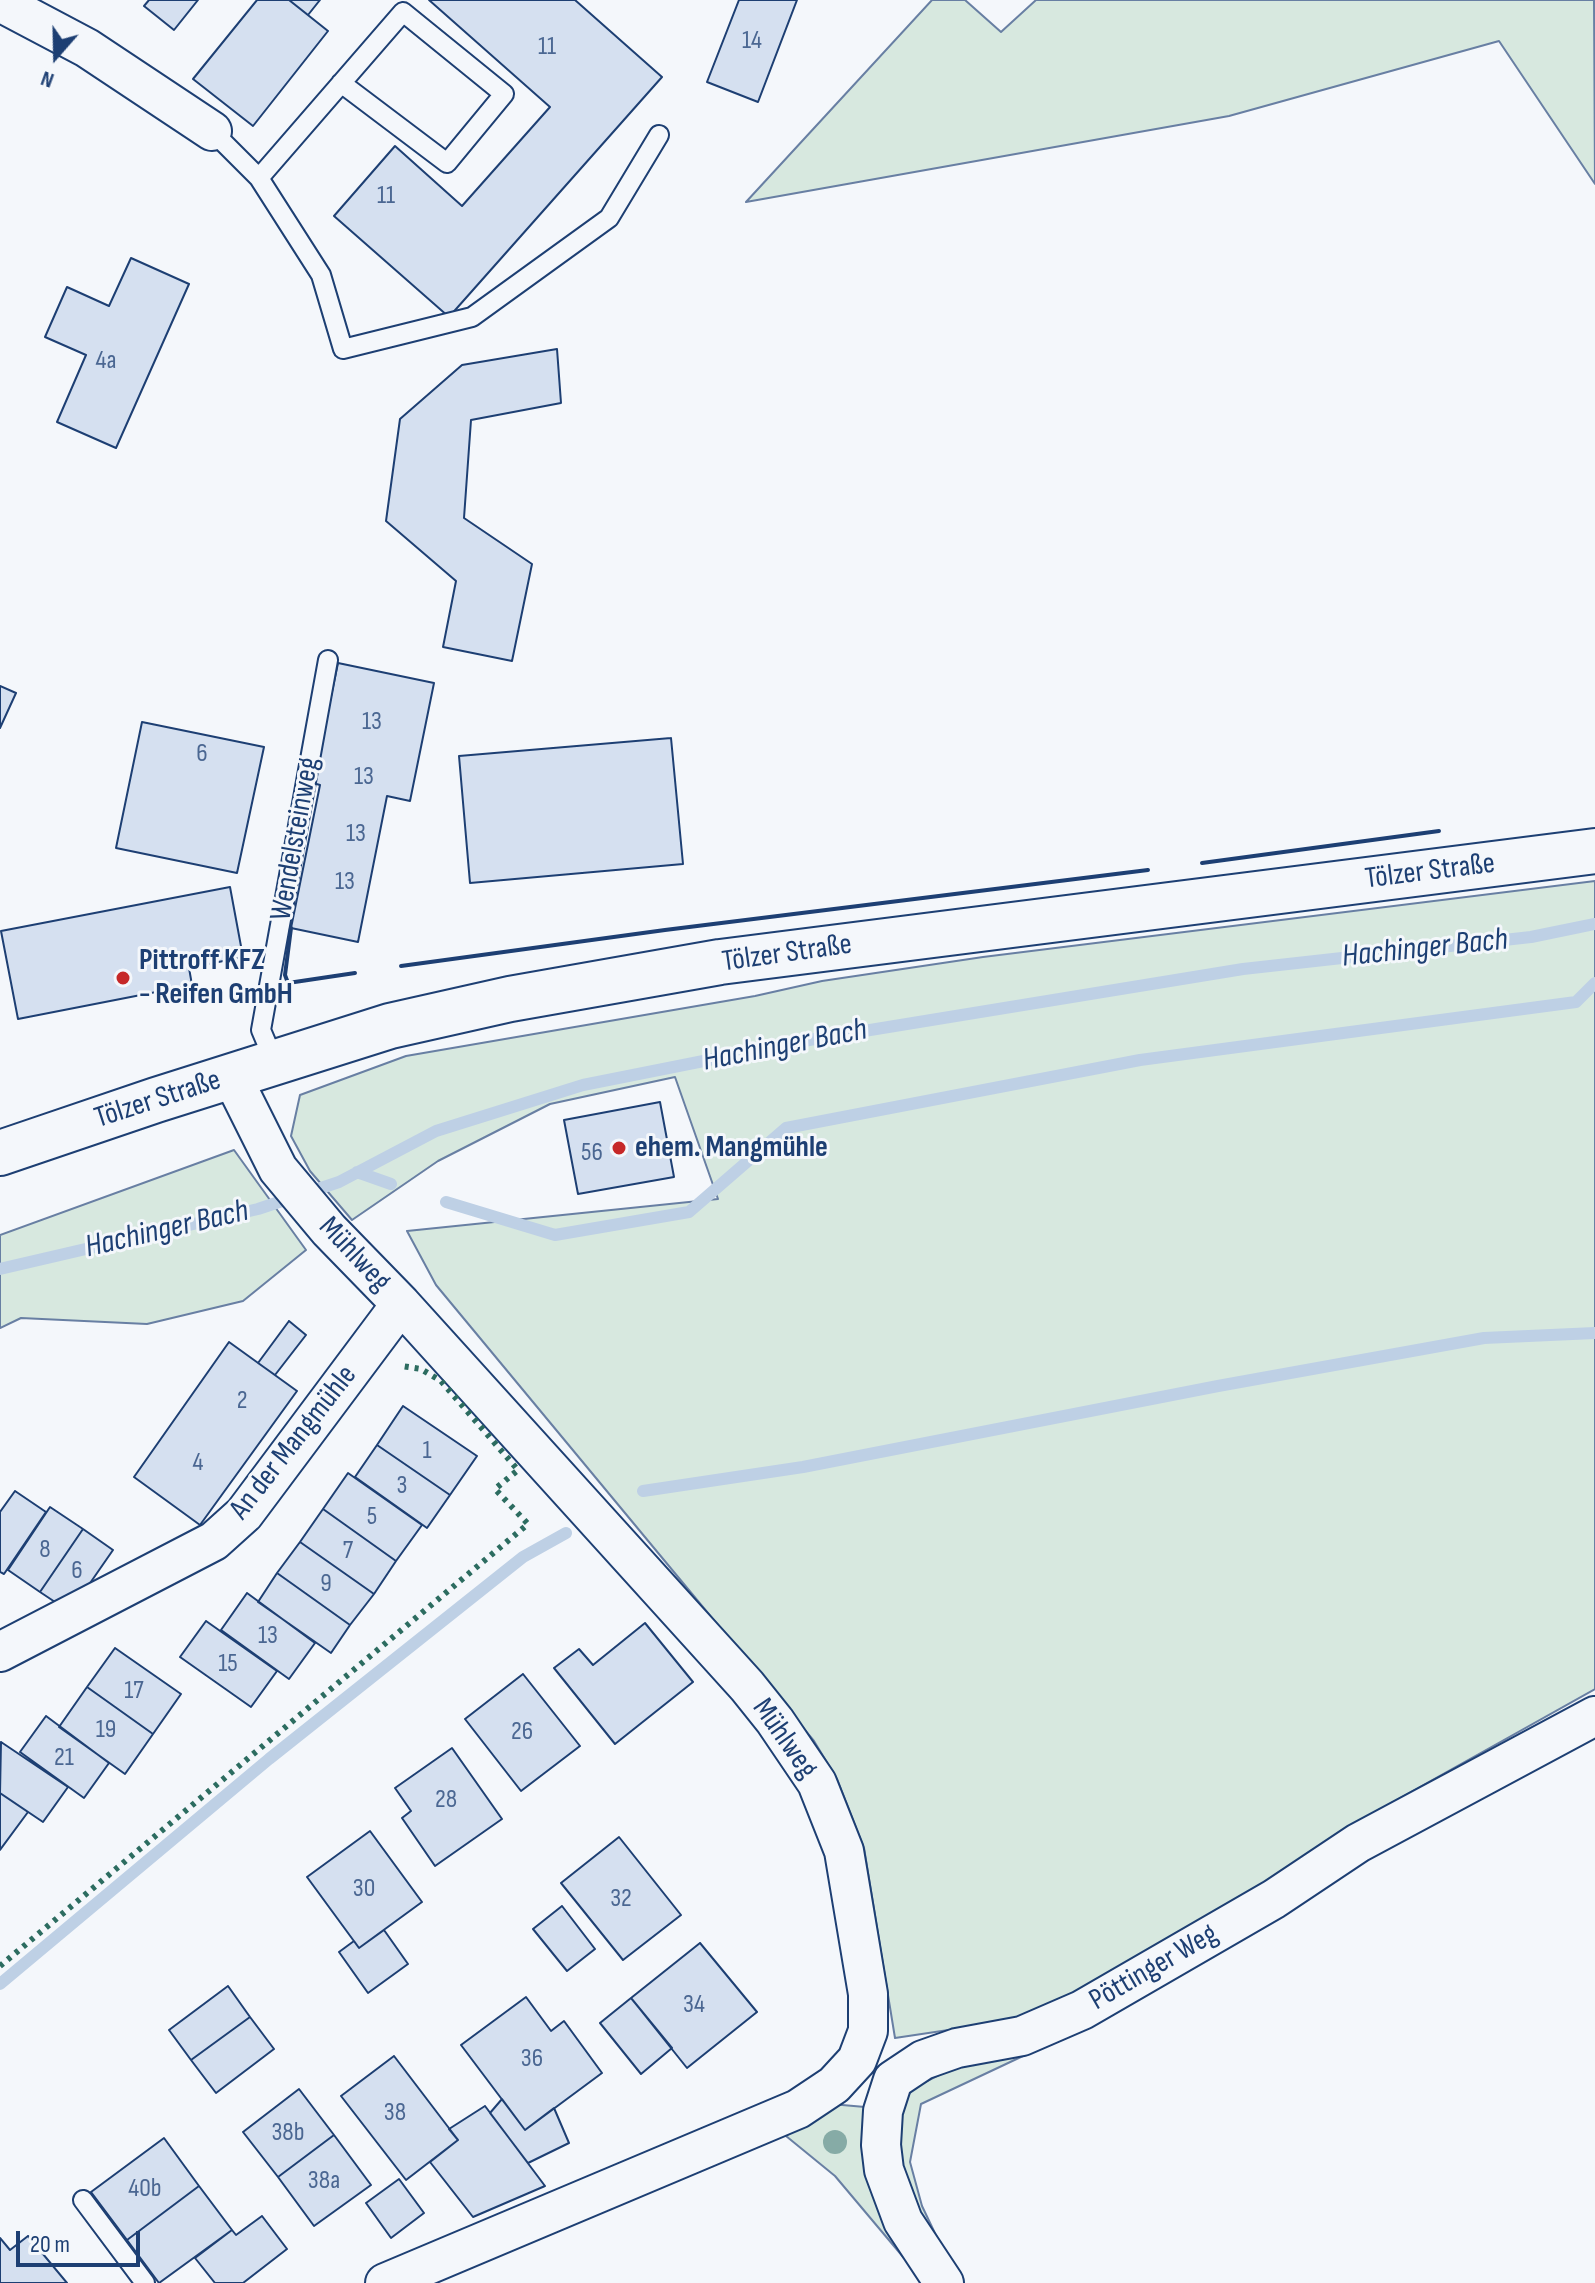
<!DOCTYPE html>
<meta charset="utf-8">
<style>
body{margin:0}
#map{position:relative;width:1595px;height:2283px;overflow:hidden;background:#f4f7fb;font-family:"Sofia Sans Condensed",sans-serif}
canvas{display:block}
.north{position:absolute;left:16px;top:16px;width:80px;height:80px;-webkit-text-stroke:6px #f4f7fb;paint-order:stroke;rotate:200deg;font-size:22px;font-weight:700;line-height:32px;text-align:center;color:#1d3f73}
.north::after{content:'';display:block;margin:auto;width:28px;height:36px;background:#1d3f73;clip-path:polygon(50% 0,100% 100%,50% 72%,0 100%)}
.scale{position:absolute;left:16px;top:2231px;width:124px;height:36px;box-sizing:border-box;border:4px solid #1d3f73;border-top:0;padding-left:10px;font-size:24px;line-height:28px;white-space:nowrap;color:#1d3f73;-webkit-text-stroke:6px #f4f7fb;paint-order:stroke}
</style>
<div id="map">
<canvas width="1595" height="2283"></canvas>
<div class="north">N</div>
<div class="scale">20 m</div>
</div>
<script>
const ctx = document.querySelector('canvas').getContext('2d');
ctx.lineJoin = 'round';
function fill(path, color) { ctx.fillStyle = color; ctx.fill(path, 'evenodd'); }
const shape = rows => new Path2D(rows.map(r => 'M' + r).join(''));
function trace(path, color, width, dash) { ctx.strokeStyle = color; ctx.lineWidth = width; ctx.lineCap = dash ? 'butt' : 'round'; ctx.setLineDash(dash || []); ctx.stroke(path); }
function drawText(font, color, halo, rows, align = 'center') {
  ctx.font = font + ' "Sofia Sans Condensed",sans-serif'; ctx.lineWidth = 6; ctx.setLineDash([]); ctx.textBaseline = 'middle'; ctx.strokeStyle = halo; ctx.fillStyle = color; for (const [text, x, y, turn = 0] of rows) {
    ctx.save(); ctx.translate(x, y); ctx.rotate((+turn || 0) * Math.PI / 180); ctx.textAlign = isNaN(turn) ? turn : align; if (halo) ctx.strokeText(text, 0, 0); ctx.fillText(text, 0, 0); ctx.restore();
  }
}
const green = shape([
 [932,0,965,0,1001,32,1036,0,1594,0,1595,184,1499,41,1229,116,746,202,932,0],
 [1595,881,1595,1689,1343,1830,1264,1886,1071,1994,1015,2020,895,2038,864,1848,837,1779,814,1741,436,1285,407,1231,718,1199,675,1077,550,1104,438,1161,352,1220,310,1171,291,1136,300,1095,406,1056,755,996,822,981,983,957,1595,881],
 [234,1150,306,1250,243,1301,147,1324,21,1318,0,1328,0,1235,234,1150],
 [1023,2056,921,2104,910,2162,922,2206,952,2269,915,2216,899,2167,900,2116,911,2089,963,2063,1023,2056],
 [831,2104,865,2107,890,2227,904,2258,835,2176,786,2136,831,2104]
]);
fill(green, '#d7e8df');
trace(green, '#687fa3', 2);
trace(shape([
 [357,1172,391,1184],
 [446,1202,555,1235,689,1212,786,1128,1140,1060,1576,1002,1595,983],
 [0,1269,258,1209,339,1182,436,1131,583,1085,809,1040,1243,969,1531,937,1595,924],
 [643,1491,803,1467,1218,1386,1484,1338,1595,1333],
 [0,1984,269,1759,523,1557,566,1533]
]), '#bed0e5', 12);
const building = shape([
 [149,0,198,0,174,30,144,6,149,0],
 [257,0,289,0,328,31,253,126,193,79,257,0],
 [289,0,320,0,308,15,289,0],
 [429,0,575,0,662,77,449,317,334,216,395,146,462,206,550,107,429,0],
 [739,0,797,0,758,102,707,82,739,0],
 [131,258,189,284,116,448,57,422,86,355,45,337,67,287,109,306,131,258],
 [557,349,561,403,471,420,464,518,532,564,512,661,443,647,456,581,386,521,400,419,462,365,557,349],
 [338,663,434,683,410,801,387,796,358,942,291,928,320,785,313,783,338,663],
 [0,686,16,693,0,728,0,686],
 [142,722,264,747,237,873,116,848,142,722],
 [671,738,683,864,470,883,459,756,671,738],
 [230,887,243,957,189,968,192,985,18,1019,1,931,230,887],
 [660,1102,674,1177,578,1194,564,1120,660,1102],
 [289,1321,306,1335,275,1375,258,1363,289,1321],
 [229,1342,297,1391,200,1525,134,1477,229,1342],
 [403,1406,477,1456,450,1495,377,1445,403,1406],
 [377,1445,450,1495,427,1528,355,1477,377,1445],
 [348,1473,422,1525,396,1561,323,1509,348,1473],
 [15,1491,46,1512,4,1574,0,1572,0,1512,15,1491],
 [50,1507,83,1529,40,1592,8,1570,50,1507],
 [323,1509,396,1561,374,1594,300,1542,323,1509],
 [83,1529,113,1550,70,1612,40,1592,83,1529],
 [300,1542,374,1594,350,1625,277,1573,300,1542],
 [277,1573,350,1625,331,1653,258,1602,277,1573],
 [247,1593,315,1643,289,1679,221,1630,247,1593],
 [206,1621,277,1671,251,1707,180,1657,206,1621],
 [645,1623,693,1682,615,1744,554,1668,579,1649,593,1665,645,1623],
 [115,1648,181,1694,153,1734,87,1687,115,1648],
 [523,1674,580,1746,521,1791,465,1719,523,1674],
 [87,1687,153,1734,125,1774,59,1727,87,1687],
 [46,1716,109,1763,84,1798,20,1752,46,1716],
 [1,1742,68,1787,43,1822,0,1793,1,1742],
 [452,1748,502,1819,435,1866,402,1818,411,1811,395,1788,452,1748],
 [0,1793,28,1812,0,1850,0,1793],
 [370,1831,422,1902,359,1948,307,1877,370,1831],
 [619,1837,681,1915,623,1960,561,1883,619,1837],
 [562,1906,595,1949,567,1971,533,1929,562,1906],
 [384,1930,408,1964,368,1993,339,1952,354,1941,359,1948,384,1930],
 [700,1943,757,2012,687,2068,631,1998,700,1943],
 [228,1986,250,2017,191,2060,169,2030,228,1986],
 [526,1997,551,2031,564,2021,602,2073,525,2130,461,2045,526,1997],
 [631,1998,672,2048,641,2074,600,2023,631,1998],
 [250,2017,274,2049,216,2093,191,2060,250,2017],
 [394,2056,458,2140,406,2180,341,2096,394,2056],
 [299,2089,334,2135,278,2177,243,2132,299,2089],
 [502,2099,525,2130,554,2108,569,2143,528,2163,490,2113,502,2099],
 [485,2106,545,2186,473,2217,430,2162,458,2140,449,2129,485,2106],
 [334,2135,371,2185,314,2226,278,2177,334,2135],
 [164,2138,199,2186,127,2240,91,2192,164,2138],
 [399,2179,424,2213,391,2238,366,2203,399,2179],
 [199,2186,232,2230,159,2283,127,2240,199,2186],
 [262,2216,287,2249,243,2283,215,2283,195,2258,232,2230,236,2235,262,2216],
 [28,2236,67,2283,0,2283,0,2238,10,2250,28,2236]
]);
fill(building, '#d5e0f0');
trace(building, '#1d3f73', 2);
const lane = shape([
 [212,131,259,178,321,275,343,349,472,317,609,218,659,135],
 [259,178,403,12,504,94,447,163,341,83],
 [275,1063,261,1030,328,660],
 [83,2200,145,2283]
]);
const street = shape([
 [0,2,87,48,212,131],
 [232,1077,278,1169,329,1230,401,1304,747,1686,775,1721,817,1783,844,1851,868,1994,868,2031,857,2060,834,2085,798,2109,385,2283],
 [0,1652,214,1541,244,1514,401,1304],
 [944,2283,903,2221,884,2170,881,2145,883,2111,893,2080,923,2060,957,2048,1022,2036,1082,2010,1274,1899,1358,1843,1595,1716]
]);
const secondary = shape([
 [0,1153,156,1100,390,1026,510,999,720,962,1595,851]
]);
trace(lane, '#1d3f73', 22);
trace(street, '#1d3f73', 42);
trace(secondary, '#1d3f73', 48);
trace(lane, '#f4f7fb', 18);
trace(street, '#f4f7fb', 38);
trace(secondary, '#f4f7fb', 44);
trace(shape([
 [0,1966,528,1524,495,1489,518,1470,441,1381,421,1369,402,1366]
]), '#2c6c60', 6, [4, 6]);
trace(shape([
 [1202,863,1439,831],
 [291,928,285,975,288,983,355,973],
 [401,966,665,930,1148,870]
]), '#1d3f73', 4);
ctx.fillStyle = '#86aba6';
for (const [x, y] of [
 [835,2142]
]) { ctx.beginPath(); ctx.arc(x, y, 12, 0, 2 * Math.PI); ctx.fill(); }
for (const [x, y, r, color] of [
 [123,978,8,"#c62828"],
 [619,1148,8,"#c62828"]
]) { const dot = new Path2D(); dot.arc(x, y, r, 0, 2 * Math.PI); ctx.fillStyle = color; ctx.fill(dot); trace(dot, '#f4f7fb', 3); }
drawText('26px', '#4b6792', null, [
 ["14",752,41],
 ["11",547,47],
 ["11",386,196],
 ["4a",106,361],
 ["13",372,722],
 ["6",202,754],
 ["13",364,777],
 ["13",356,834],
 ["13",345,882],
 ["56",592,1153],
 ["2",242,1401],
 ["1",427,1451],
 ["4",198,1463],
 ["3",402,1486],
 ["5",372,1517],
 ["8",45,1550],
 ["7",348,1551],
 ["6",77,1571],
 ["9",326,1584],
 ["13",268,1636],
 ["15",228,1664],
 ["17",134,1691],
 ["19",106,1730],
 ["26",522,1732],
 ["21",64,1758],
 ["28",446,1800],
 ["30",364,1889],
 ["32",621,1899],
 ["34",694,2005],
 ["36",532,2059],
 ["38",395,2113],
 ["38b",288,2133],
 ["38a",324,2181],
 ["40b",145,2189]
]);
drawText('30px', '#1d3f73', '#f4f7fb', [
 ["Wendelsteinweg",296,839,-80],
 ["Tölzer Straße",1430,872,-7],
 ["Tölzer Straße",787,954,-8],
 ["Tölzer Straße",158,1100,-18],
 ["Mühlweg",354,1255,47],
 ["An der Mangmühle",294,1443,-52],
 ["Mühlweg",784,1739,55],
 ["Pöttinger Weg",1154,1968,-30]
]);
drawText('bold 30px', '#1d3f73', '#f4f7fb', [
 ["Pittroff KFZ",139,961],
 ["- Reifen GmbH",139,995],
 ["ehem. Mangmühle",635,1148]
], 'left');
drawText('italic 32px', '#1d3f73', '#f4f7fb', [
 ["Hachinger Bach",1425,949,-6],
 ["Hachinger Bach",785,1046,-11],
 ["Hachinger Bach",167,1230,-13]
]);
</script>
